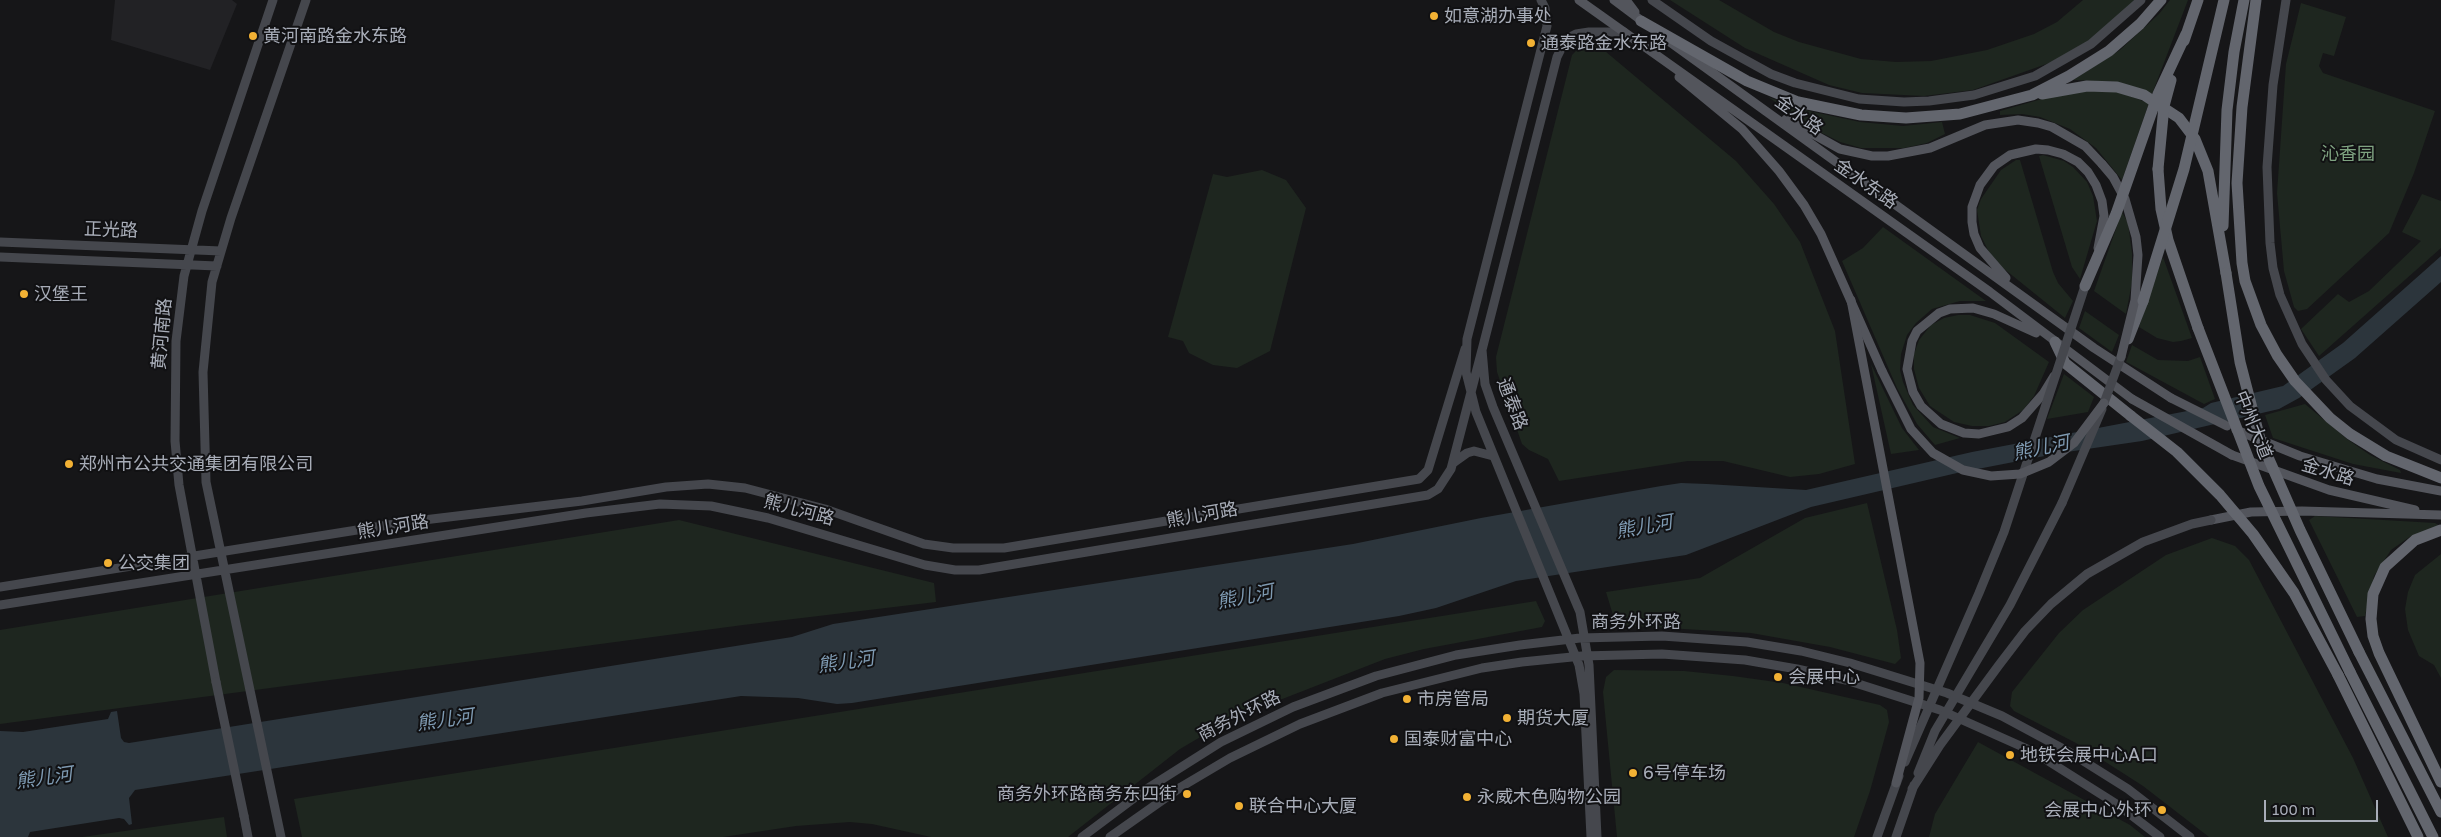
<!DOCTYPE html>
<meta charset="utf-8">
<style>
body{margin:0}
#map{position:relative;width:2441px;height:837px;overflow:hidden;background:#161618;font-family:"Golos Text",sans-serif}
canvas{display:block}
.scale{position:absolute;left:2264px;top:800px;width:114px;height:22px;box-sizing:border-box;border:2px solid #a8adb8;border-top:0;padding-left:6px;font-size:15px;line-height:18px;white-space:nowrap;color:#a8adb8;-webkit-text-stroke:4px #111113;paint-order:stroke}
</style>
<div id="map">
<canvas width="2441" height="837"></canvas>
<div class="scale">100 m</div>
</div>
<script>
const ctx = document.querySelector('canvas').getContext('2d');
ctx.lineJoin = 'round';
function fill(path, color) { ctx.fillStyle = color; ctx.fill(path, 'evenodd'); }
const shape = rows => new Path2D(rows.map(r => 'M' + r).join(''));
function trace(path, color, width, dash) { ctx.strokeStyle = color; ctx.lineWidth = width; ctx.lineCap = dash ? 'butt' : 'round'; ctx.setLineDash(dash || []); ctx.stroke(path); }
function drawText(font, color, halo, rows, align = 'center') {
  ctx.font = font + ' "Golos Text","Noto Sans SC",sans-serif'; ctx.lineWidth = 4; ctx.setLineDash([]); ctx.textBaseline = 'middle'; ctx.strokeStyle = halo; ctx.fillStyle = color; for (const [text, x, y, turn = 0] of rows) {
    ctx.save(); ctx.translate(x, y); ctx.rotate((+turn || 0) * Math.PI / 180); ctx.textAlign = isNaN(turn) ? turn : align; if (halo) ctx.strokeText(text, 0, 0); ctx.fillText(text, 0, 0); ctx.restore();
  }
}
fill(shape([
 [115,0,232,0,237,4,210,70,111,40]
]), '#222225');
fill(shape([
 [1670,0,1719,0,1774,32,1799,42,1861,59,1896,62,1931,61,1987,50,2034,34,2057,22,2083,0,2136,0,2092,39,2052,62,1973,90,1924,96,1862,93,1829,85,1745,48],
 [2170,0,2188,0,2152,94,2118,82,2073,80,2120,50,2159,14],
 [2301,3,2346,17,2334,56,2323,53,2319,66,2323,73,2435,111,2414,173,2389,233,2307,309,2298,311,2294,307,2284,271,2277,193,2286,64],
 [1588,43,1599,46,1736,161,1774,204,1800,242,1835,331,1855,464,1819,474,1790,477,1723,461,1688,461,1559,481,1548,459,1529,450,1522,444,1497,372,1496,357,1572,55,1582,45],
 [2092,90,2118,92,2149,103,2122,180,2096,148,2070,129,2040,117,2022,114,2000,115,2000,111,2045,98],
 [1768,97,1809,111,1860,122,1903,126,1942,122,1945,134,1927,143,1904,148,1861,148,1840,142,1822,133],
 [2043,155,2064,161,2073,167,2087,182,2093,196,2097,221,2080,279,2072,267,2039,156],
 [2016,160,2020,160,2053,272,2058,283,2073,301,2065,318,2003,268,1989,252,1981,236,1977,210,1981,199,2001,170],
 [1262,170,1286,180,1306,208,1270,351,1237,368,1213,365,1189,353,1183,341,1168,337,1213,174,1227,177],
 [2422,194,2441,201,2441,248,2319,356,2301,329,2338,294,2349,302,2369,291,2421,241,2402,232],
 [2122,212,2128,223,2132,253,2132,282,2126,314,2094,291],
 [1883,227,1986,301,1960,301,1932,309,1916,323,1907,335,1901,354,1900,370,1903,382,1913,405,1933,427,1960,438,1935,445,1917,424,1897,388,1842,261,1863,248],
 [2163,257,2192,338,2181,341,2173,342,2157,338,2139,327],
 [2085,311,2119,335,2112,352,2079,328],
 [1958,315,1970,315,1995,323,2049,362,2034,396,2023,410,2005,422,1989,426,1972,426,1954,422,1930,406,1919,388,1914,369,1914,354,1919,340,1931,325,1944,318],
 [2132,345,2158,360,2188,361,2200,357,2215,399,2204,404,2130,364,2126,362],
 [1871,364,1902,428,1919,450,1891,454],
 [2064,374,2094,397,2088,412,2047,419],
 [2305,404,2347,439,2370,455,2400,470,2401,473,2353,464,2273,438,2265,415],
 [1867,503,1897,630,1901,658,1895,664,1830,647,1751,633,1616,625,1606,592,1700,578,1805,518],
 [2315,516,2435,523,2440,526,2411,536,2391,550,2374,576,2365,616,2357,617,2309,520],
 [679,520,934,583,936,602,743,625,0,724,0,630],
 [2212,538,2235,546,2249,560,2353,758,2388,837,2209,837,2143,786,2076,743,2014,711,2010,706,2012,692,2059,633,2083,610,2166,555],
 [2441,554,2441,678,2434,665,2419,656,2408,630,2405,609,2408,592,2415,575],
 [1536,601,1545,621,1542,627,1424,649,1385,659,1231,719,1180,749,1068,837,931,837,872,824,850,822,796,826,723,837,302,837,294,799],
 [1614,670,1684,671,1733,676,1783,683,1880,705,1887,710,1889,722,1870,791,1854,837,1617,837,1603,692,1606,677],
 [1978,742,2130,825,2145,837,1929,837,1935,814],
 [224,817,227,837,82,837,139,829]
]), '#1e261f');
fill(shape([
 [2441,256,2441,282,2355,358,2299,398,2279,409,2142,441,2060,453,1957,473,1811,507,1686,555,1516,581,1436,608,1399,616,852,703,837,704,798,698,741,696,135,790,129,798,132,824,129,825,124,819,119,818,30,832,28,837,0,837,0,731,23,732,108,719,111,712,117,711,121,738,124,742,129,743,792,637,833,624,1353,544,1481,518,1661,486,1681,483,1707,484,1806,490,1972,452,2203,408,2211,403,2283,386,2343,343]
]), '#2c353c');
trace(shape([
 [1541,0,1545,8,1547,26,1467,339,1466,372,1476,412,1579,665,1584,694,1591,837],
 [1652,0,1711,41,1771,74,1795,83,1859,99,1904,102,1929,101,1974,95,2035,76,2091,44,2141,0],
 [2286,0,2273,85,2267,167,2270,243,2273,268,2280,295,2302,344,2326,380,2350,406,2396,440,2441,460],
 [0,242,221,251],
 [0,257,217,266],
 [1453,463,1467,453,1474,451,1493,456],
 [2062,503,2102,409],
 [0,587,407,522,582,501,666,487,708,484,745,488,825,509,924,544,953,548,1004,548,1419,479,1428,470,1465,349],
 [0,605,586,513,660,504,711,506,768,518,925,565,955,570,979,570,1428,495,1438,489,1451,469,1482,350],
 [216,682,179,485,175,441,176,341,184,276,202,211,273,0],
 [244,816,248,837],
 [281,837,206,482,203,372,212,282,231,218,306,0],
 [1082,837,1145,790,1221,742,1293,707,1376,676,1456,655,1520,645,1580,638,1662,636,1747,642,1801,651,1850,663,1947,693,2002,716,2069,752,2128,789,2190,837],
 [1110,837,1181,787,1230,758,1300,724,1382,693,1482,668,1522,662,1582,656,1662,654,1745,660,1797,669,1846,680,1940,710,2034,752,2118,805,2160,837],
 [1597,837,1589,665,1580,612,1493,407,1485,384,1482,350,1557,57,1566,39,1576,34,1589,32,1624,32]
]), '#45474d', 9);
trace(shape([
 [1579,0,1990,292,2132,399],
 [1614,0,1646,24],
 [1626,0,1635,12],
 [1670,42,2094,348,2171,398],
 [1679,77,1742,129,1779,171,1804,205,1821,234,1882,371],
 [1786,119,1840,149,1872,156,1888,156,1930,148,1985,125,2018,120,2038,123,2052,127,2085,146,2102,164],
 [2006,278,1980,248,1974,234,1972,222,1972,207,1980,185,1994,166,2010,155,2036,149,2048,150,2063,154,2078,162,2088,172,2096,185,2102,201,2104,216,2098,248],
 [2036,333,1994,314,1973,308,1950,309,1939,313,1917,331,1912,341,1907,369,1913,392,1921,406,1941,424,1964,433,1979,434,2008,427,2022,418,2043,394,2054,376],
 [2236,430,2300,456,2377,479,2441,491],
 [2232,455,2329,490,2415,510],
 [2211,520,2251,512,2302,511,2441,515]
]), '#53555c', 9);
trace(shape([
 [2256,0,2242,107,2237,183,2242,263,2245,281,2261,325,2277,355,2295,381,2330,418,2350,434,2386,456,2441,478],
 [1641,21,1747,81,1798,102,1861,115,1906,118,1960,114,2032,95,2069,76,2109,51,2140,24,2161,0],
 [2042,94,2087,86,2117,87,2144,95,2179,118,2195,139,2208,171,2226,273],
 [2158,169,2161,209,2168,240,2198,328],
 [2223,226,2227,110,2234,52,2244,0],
 [2128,339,2143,301],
 [2055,342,2065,363,2131,416],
 [2441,530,2415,540,2385,567,2373,594,2371,619,2373,636,2379,653,2441,782],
 [2359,652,2441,812],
 [2350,672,2433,837],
 [2338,675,2418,837]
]), '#63666e', 11);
trace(shape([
 [2104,403,2121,357],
 [216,682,244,816],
 [1905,762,1979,593,2004,532,2085,286],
 [1918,773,1935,731,2010,605,2062,503],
 [1912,789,1940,745,1999,665,2025,631,2051,604,2087,574,2143,542,2192,524,2211,520],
 [1877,837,1899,776],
 [1896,837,1914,785]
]), '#45474d', 9);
trace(shape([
 [2102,164,2113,177,2125,199,2136,237,2138,255,2135,300,2121,357],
 [1851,300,1920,663,1919,698,1896,783],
 [1882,371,1911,429,1933,453,1963,470,1991,476,2020,474,2049,462,2074,443,2104,403],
 [2171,398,2227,426],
 [2132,399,2232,455]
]), '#53555c', 9);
trace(shape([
 [2184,41,2198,0],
 [2158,169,2164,106,2171,80],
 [2226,273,2240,362,2260,439,2300,530,2359,652],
 [2085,286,2116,214,2158,94,2186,34],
 [2143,301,2184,169,2224,0],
 [2198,328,2259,486,2350,672],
 [2131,416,2177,452,2220,495,2253,534,2294,593,2338,675]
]), '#63666e', 11);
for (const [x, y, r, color] of [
 [1434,16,5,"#f2b134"],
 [253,36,5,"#f2b134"],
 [1531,43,5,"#f2b134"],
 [24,294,5,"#f2b134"],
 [69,464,5,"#f2b134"],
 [108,563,5,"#f2b134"],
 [1778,677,5,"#f2b134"],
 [1407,699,5,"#f2b134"],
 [1507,718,5,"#f2b134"],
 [1394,739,5,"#f2b134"],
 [2010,755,5,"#f2b134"],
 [1633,773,5,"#f2b134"],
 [1187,794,5,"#f2b134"],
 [1467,797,5,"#f2b134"],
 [1239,806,5,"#f2b134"],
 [2162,810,5,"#f2b134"]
]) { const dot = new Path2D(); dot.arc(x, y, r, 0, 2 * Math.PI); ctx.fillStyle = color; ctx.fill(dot); trace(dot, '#111113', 2); }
drawText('18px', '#a8adb8', '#111113', [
 ["如意湖办事处",1444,16],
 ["黄河南路金水东路",263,36],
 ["通泰路金水东路",1541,43],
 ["汉堡王",34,294],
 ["郑州市公共交通集团有限公司",79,464],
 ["公交集团",118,563],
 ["会展中心",1788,677],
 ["市房管局",1417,699],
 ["期货大厦",1517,718],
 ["国泰财富中心",1404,739],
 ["地铁会展中心A口",2020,755],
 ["6号停车场",1643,773],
 ["商务外环路商务东四街",1177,794,"right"],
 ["永威木色购物公园",1477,797],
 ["联合中心大厦",1249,806],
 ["会展中心外环",2152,810,"right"]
], 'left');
drawText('18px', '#a8adb8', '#111113', [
 ["金水路",1799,115,36],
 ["金水东路",1866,184,35],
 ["正光路",111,230,2],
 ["黄河南路",162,334,-85],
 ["通泰路",1512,404,69],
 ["中州大道",2253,425,68],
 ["金水路",2328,472,17],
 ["熊儿河路",799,510,15],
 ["熊儿河路",1202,515,-10],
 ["熊儿河路",393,527,-9],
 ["商务外环路",1636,622],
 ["商务外环路",1239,716,-27]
]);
drawText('18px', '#7fa381', '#111113', [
 ["沁香园",2348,154]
]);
drawText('italic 19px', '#7f9bb3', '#111113', [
 ["熊儿河",2041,448,-12],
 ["熊儿河",1644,527,-10],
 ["熊儿河",1245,597,-11],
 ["熊儿河",846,662,-8],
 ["熊儿河",445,720,-8],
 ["熊儿河",44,778,-8]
]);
</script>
